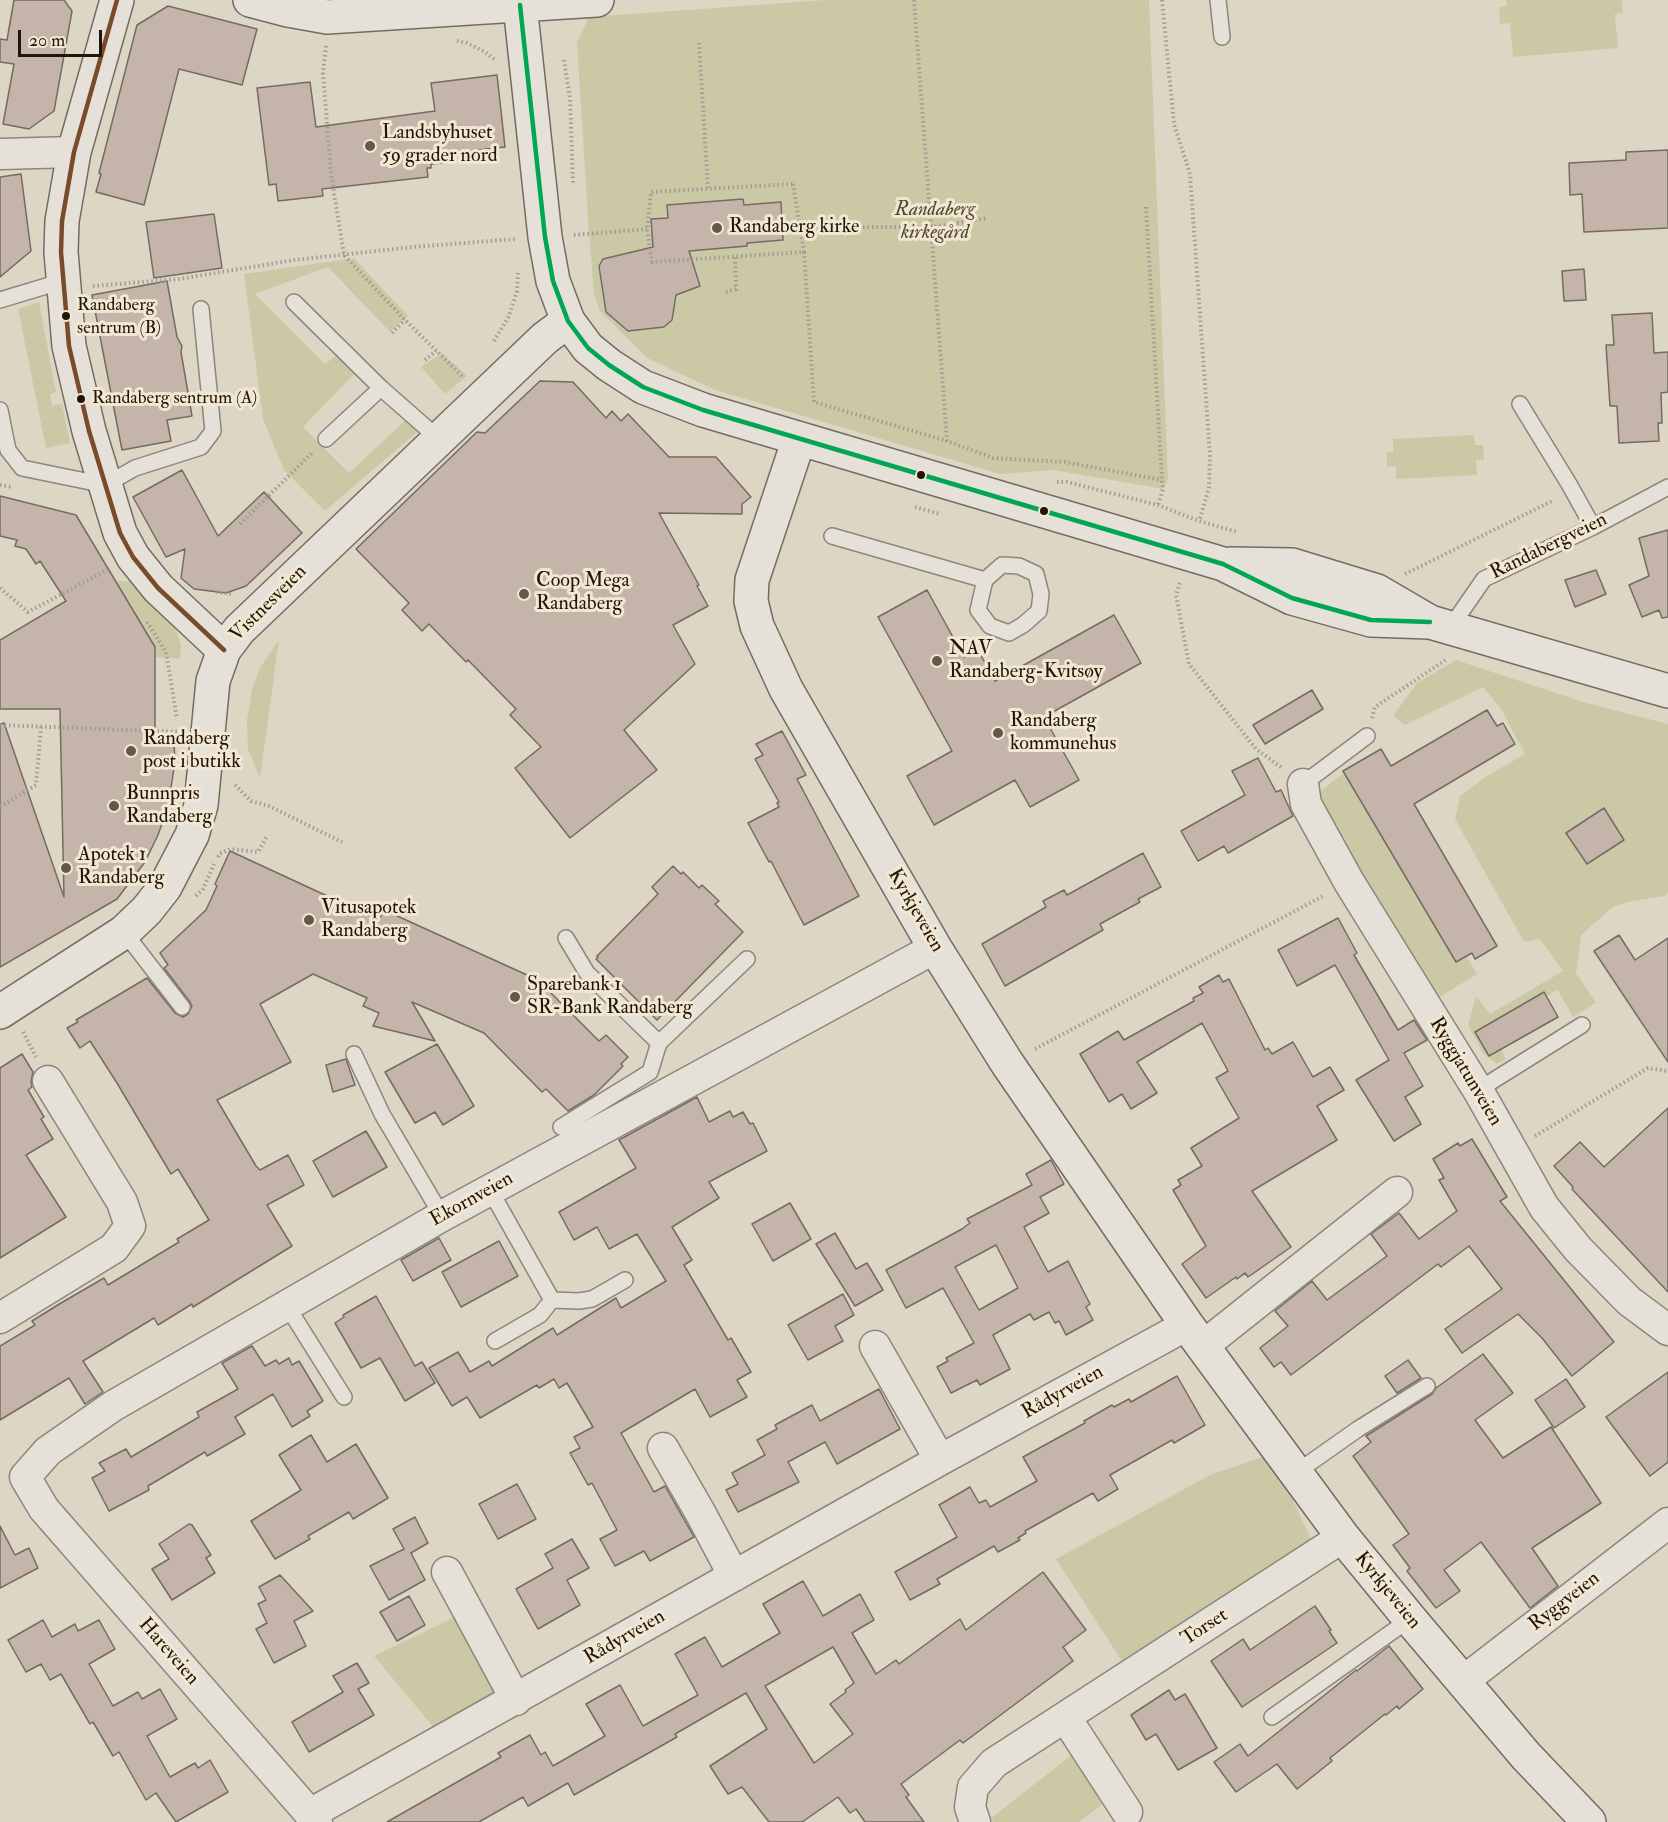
<!DOCTYPE html>
<meta charset="utf-8">
<style>
body{margin:0}
#map{position:relative;width:1668px;height:1822px;overflow:hidden;background:#ded6c4;font-family:"IM FELL Double Pica",serif}
canvas{display:block}
.scale{position:absolute;left:18px;top:30px;width:84px;height:27px;box-sizing:border-box;border:3px solid #211609;border-top:0;padding-left:8px;font-size:18px;line-height:21px;white-space:nowrap;color:#211609;-webkit-text-stroke:4px #f1e7d2;paint-order:stroke}
</style>
<div id="map">
<canvas width="1668" height="1822"></canvas>
<div class="scale">20 m</div>
</div>
<script>
const ctx = document.querySelector('canvas').getContext('2d');
ctx.lineJoin = 'round';
function fill(path, color) { ctx.fillStyle = color; ctx.fill(path, 'evenodd'); }
const shape = rows => new Path2D(rows.map(r => 'M' + r).join(''));
function trace(path, color, width, dash) { ctx.strokeStyle = color; ctx.lineWidth = width; ctx.lineCap = dash ? 'butt' : 'round'; ctx.setLineDash(dash || []); ctx.stroke(path); }
function drawText(font, color, halo, rows, align = 'center') {
  ctx.font = font + ' "IM FELL Double Pica",serif'; ctx.lineWidth = 6; ctx.setLineDash([]); ctx.textBaseline = 'middle'; ctx.strokeStyle = halo; ctx.fillStyle = color; for (const [text, x, y, turn = 0] of rows) {
    ctx.save(); ctx.translate(x, y); ctx.rotate((+turn || 0) * Math.PI / 180); ctx.textAlign = isNaN(turn) ? turn : align; if (halo) ctx.strokeText(text, 0, 0); ctx.fillText(text, 0, 0); ctx.restore();
  }
}
fill(shape([
 [825,0,1149,0,1168,480,1163,489,1053,470,1000,474,715,390,647,358,600,311,594,295,589,233,577,42,589,17],
 [1506,0,1622,0,1623,13,1615,14,1618,48,1513,57,1510,23,1500,24,1499,7,1507,6],
 [354,258,408,316,390,332,328,267,255,294,325,364,342,351,359,369,303,427,349,473,411,415,423,427,325,511,284,470,263,419,244,274],
 [39,302,56,392,50,394,52,405,62,404,70,443,46,448,18,309],
 [442,353,467,376,445,394,421,367],
 [1474,435,1475,445,1483,445,1484,460,1476,460,1477,475,1396,479,1396,466,1387,467,1387,452,1393,452,1393,439],
 [120,581,133,581,175,626,181,645,180,659,116,653,101,585],
 [279,640,260,778,248,749,247,720,252,689,261,666],
 [1456,660,1583,702,1668,724,1668,893,1665,896,1632,901,1613,907,1581,935,1576,973,1596,1003,1573,1017,1558,990,1490,1027,1506,1059,1497,1064,1483,1053,1468,1025,1476,996,1490,1014,1563,971,1540,939,1524,942,1455,819,1460,796,1487,776,1525,754,1501,709,1483,687,1405,725,1393,716,1417,683],
 [1359,768,1477,974,1425,1006,1306,804,1338,777],
 [1271,1454,1312,1541,1123,1663,1056,1559,1210,1475],
 [469,1610,507,1690,439,1734,374,1656],
 [1073,1754,1107,1801,1079,1822,993,1822,990,1819]
]), '#cbc9a5');
const building = shape([
 [14,0,64,0,72,11,54,111,29,129,3,124,14,64,0,62,0,39,7,40,14,0],
 [168,6,257,29,242,85,179,69,144,205,96,192,101,174,99,173,137,25,168,6],
 [497,75,505,147,442,154,443,163,431,164,431,168,427,168,428,177,322,189,323,196,278,201,276,184,269,185,257,88,310,82,316,127,435,111,431,83,497,75],
 [1668,150,1668,228,1584,232,1582,194,1570,195,1569,163,1626,160,1626,152,1668,150],
 [21,174,31,251,0,277,0,177,21,174],
 [743,199,744,205,781,202,783,240,747,243,747,246,689,251,700,286,676,295,672,320,664,327,628,331,606,312,599,266,603,259,653,247,651,219,668,218,667,205,743,199],
 [214,214,222,268,154,278,146,222,214,214],
 [1584,269,1586,300,1564,301,1562,271,1584,269],
 [167,281,177,337,182,346,181,352,192,416,167,420,171,441,122,450,92,295,167,281],
 [1652,313,1654,353,1668,352,1668,392,1661,393,1662,423,1658,423,1659,441,1619,443,1617,406,1610,406,1606,345,1614,345,1612,315,1652,313],
 [540,381,573,382,606,418,612,411,621,421,628,414,669,457,716,457,751,497,742,504,742,514,659,513,699,585,697,586,708,606,673,625,695,664,624,730,657,770,570,838,515,768,541,747,510,715,516,709,468,660,466,662,429,624,422,631,402,610,409,603,356,549,477,432,485,433,540,381],
 [182,470,218,536,264,492,302,533,246,586,226,593,194,589,181,578,185,549,166,557,133,497,182,470],
 [0,496,76,515,155,647,155,742,174,742,175,762,168,807,158,835,145,862,117,899,0,967,0,724,4,723,64,897,60,709,0,709,0,640,66,601,40,561,36,564,26,549,15,546,17,540,0,536,0,496],
 [1668,530,1668,617,1662,618,1659,610,1642,617,1629,585,1649,576,1639,538,1668,530],
 [1596,570,1606,594,1575,607,1565,580,1596,570],
 [927,590,964,657,978,650,995,681,1114,615,1141,663,1044,717,1079,780,1030,807,1015,780,934,825,907,776,952,751,878,617,927,590],
 [1312,690,1323,709,1265,744,1253,725,1312,690],
 [1487,710,1497,726,1503,723,1515,744,1414,804,1497,946,1475,959,1472,953,1456,962,1343,771,1381,749,1391,766,1487,710],
 [782,731,806,775,797,779,859,896,804,925,771,861,769,862,748,823,779,807,777,803,779,802,755,759,763,755,756,744,782,731],
 [1258,758,1276,792,1281,790,1293,816,1228,853,1224,846,1198,861,1181,831,1245,795,1232,771,1258,758],
 [1604,808,1624,840,1587,864,1566,833,1604,808],
 [230,851,379,920,384,910,538,980,599,1041,606,1035,628,1057,621,1064,623,1066,594,1095,568,1111,546,1089,542,1092,484,1033,412,1002,435,1041,373,1026,379,1013,363,1006,367,998,313,974,260,1004,291,1062,217,1100,256,1166,260,1170,288,1155,304,1185,267,1205,292,1246,193,1307,192,1304,158,1325,154,1318,83,1361,103,1392,85,1404,69,1378,0,1420,0,1346,35,1325,32,1321,61,1303,104,1278,108,1285,179,1242,177,1239,209,1220,178,1169,171,1174,117,1083,90,1041,80,1048,67,1028,78,1022,76,1020,147,978,175,1013,183,1017,188,1014,192,1006,190,1002,164,968,168,965,160,953,206,910,217,886,215,884,230,851],
 [1143,853,1161,887,1138,899,1140,902,1100,924,1103,930,1005,986,982,944,1046,907,1043,901,1064,890,1067,895,1143,853],
 [673,866,681,874,683,872,699,888,702,885,719,901,715,904,743,932,657,1020,596,959,598,957,597,956,658,894,652,887,673,866],
 [1338,918,1357,953,1354,955,1398,1030,1414,1020,1427,1040,1404,1053,1423,1086,1405,1097,1421,1124,1394,1141,1356,1080,1389,1060,1335,965,1297,986,1278,950,1338,918],
 [1619,935,1635,960,1668,938,1668,1062,1594,951,1619,935],
 [1219,975,1223,982,1229,979,1265,1050,1268,1048,1272,1054,1293,1042,1313,1077,1330,1067,1344,1090,1317,1106,1337,1140,1252,1191,1291,1247,1248,1277,1245,1273,1237,1279,1236,1277,1206,1298,1182,1264,1206,1246,1173,1190,1181,1185,1178,1180,1202,1166,1191,1148,1239,1118,1216,1078,1228,1071,1202,1023,1137,1062,1157,1093,1131,1109,1122,1094,1109,1102,1080,1054,1118,1031,1124,1040,1194,1001,1193,998,1203,993,1199,987,1219,975],
 [1544,992,1558,1017,1489,1056,1475,1032,1544,992],
 [437,1044,474,1106,443,1125,435,1112,415,1123,385,1072,437,1044],
 [22,1054,33,1072,31,1081,32,1087,28,1090,44,1117,41,1119,53,1139,26,1155,66,1217,0,1258,0,1068,22,1054],
 [346,1059,355,1085,333,1092,326,1065,346,1059],
 [697,1097,709,1122,730,1111,733,1117,743,1112,750,1124,753,1123,767,1151,709,1182,719,1198,672,1227,692,1260,684,1265,728,1340,731,1338,751,1372,737,1380,747,1397,710,1417,695,1389,621,1433,654,1492,665,1486,694,1537,650,1561,644,1551,615,1566,600,1539,617,1530,592,1483,588,1485,570,1453,580,1448,574,1437,593,1427,567,1383,559,1388,554,1379,539,1388,537,1385,480,1418,467,1397,452,1406,429,1368,458,1352,470,1372,489,1361,492,1366,553,1328,557,1335,616,1298,621,1308,666,1281,637,1234,609,1249,597,1227,574,1240,559,1212,636,1168,619,1140,697,1097],
 [1668,1108,1668,1292,1572,1189,1573,1187,1554,1166,1580,1142,1604,1167,1668,1108],
 [366,1131,387,1167,333,1197,313,1161,366,1131],
 [1472,1139,1507,1197,1500,1201,1614,1342,1572,1376,1542,1338,1518,1314,1462,1353,1445,1329,1502,1289,1469,1246,1441,1267,1438,1264,1291,1375,1281,1362,1274,1367,1260,1348,1288,1326,1275,1311,1312,1281,1327,1300,1387,1256,1371,1234,1399,1213,1419,1239,1457,1211,1439,1180,1444,1178,1433,1159,1458,1143,1460,1146,1472,1139],
 [1051,1160,1064,1184,1040,1197,1049,1213,1024,1227,1048,1272,1068,1261,1090,1304,1086,1307,1093,1320,1066,1335,1059,1321,1055,1323,1049,1312,1034,1320,1030,1314,993,1335,1010,1369,980,1385,977,1380,951,1393,937,1367,948,1361,946,1358,974,1343,943,1288,906,1308,886,1270,962,1229,970,1223,967,1219,1032,1185,1026,1174,1051,1160],
 [996,1245,1018,1288,979,1310,955,1267,996,1245],
 [790,1203,811,1239,773,1261,752,1224,790,1203],
 [835,1233,856,1269,867,1263,883,1290,855,1306,816,1244,835,1233],
 [439,1238,451,1260,413,1281,401,1260,439,1238],
 [499,1241,518,1276,461,1307,442,1272,499,1241],
 [843,1294,854,1315,835,1326,843,1341,808,1360,788,1325,843,1294],
 [376,1296,415,1366,422,1362,435,1383,405,1401,380,1358,361,1368,335,1323,344,1317,343,1315,376,1296],
 [252,1346,265,1366,276,1360,279,1364,289,1358,292,1365,299,1361,323,1401,307,1411,310,1416,292,1427,273,1394,235,1417,245,1434,207,1456,205,1452,148,1486,149,1490,109,1511,92,1478,105,1471,99,1463,126,1449,131,1457,199,1417,197,1412,238,1389,222,1363,252,1346],
 [1483,1354,1513,1393,1475,1420,1503,1458,1551,1427,1601,1503,1532,1548,1558,1586,1530,1608,1481,1542,1444,1570,1460,1591,1436,1608,1407,1571,1410,1568,1393,1545,1409,1534,1353,1456,1371,1442,1366,1436,1432,1394,1436,1388,1483,1354],
 [1408,1360,1421,1378,1397,1393,1385,1376,1408,1360],
 [1668,1372,1668,1462,1650,1476,1606,1417,1668,1372],
 [1177,1376,1205,1425,1174,1443,1172,1440,1110,1475,1118,1489,1098,1501,1093,1493,1025,1531,1026,1533,1018,1538,1020,1540,998,1552,994,1546,937,1579,940,1584,910,1600,895,1572,957,1537,939,1505,970,1487,979,1503,986,1500,990,1507,1037,1481,1023,1457,1085,1423,1084,1421,1112,1405,1114,1407,1129,1399,1131,1402,1177,1376],
 [1566,1379,1585,1407,1554,1428,1535,1400,1566,1379],
 [879,1389,900,1429,837,1464,825,1442,788,1462,799,1482,738,1512,726,1490,738,1484,732,1473,765,1455,757,1440,777,1429,775,1425,812,1405,820,1421,879,1389],
 [311,1435,327,1462,356,1444,388,1498,353,1519,349,1512,308,1536,310,1539,275,1559,251,1521,301,1490,279,1455,311,1435],
 [517,1484,536,1519,498,1539,479,1504,517,1484],
 [415,1517,428,1543,411,1553,425,1580,389,1600,370,1566,404,1549,393,1529,415,1517],
 [189,1524,192,1525,211,1555,206,1558,215,1573,172,1600,152,1569,169,1559,159,1544,189,1524],
 [0,1526,15,1555,29,1548,38,1568,0,1588,0,1526],
 [572,1539,589,1568,567,1580,580,1605,538,1629,516,1589,553,1568,545,1554,572,1539],
 [1043,1572,1086,1630,1063,1647,1073,1661,963,1743,960,1740,901,1784,909,1795,906,1797,924,1822,865,1822,856,1809,850,1813,838,1797,802,1822,769,1822,742,1787,728,1794,710,1766,767,1729,746,1693,675,1734,677,1737,574,1795,568,1783,528,1806,523,1797,479,1822,387,1822,501,1757,498,1753,530,1735,541,1755,545,1752,553,1766,605,1736,586,1704,620,1685,643,1726,698,1695,675,1654,705,1637,722,1667,780,1633,763,1604,803,1581,823,1616,860,1594,874,1620,852,1633,876,1674,896,1660,899,1664,960,1619,966,1630,1043,1572],
 [833,1647,854,1683,845,1690,846,1692,830,1704,853,1734,814,1763,765,1686,833,1647],
 [280,1575,313,1611,294,1621,306,1646,274,1663,256,1629,267,1623,258,1604,266,1600,259,1587,280,1575],
 [409,1596,425,1625,397,1641,380,1612,409,1596],
 [1315,1606,1331,1630,1329,1631,1337,1643,1242,1707,1211,1661,1243,1639,1250,1650,1315,1606],
 [43,1620,52,1637,75,1624,78,1631,99,1620,115,1649,89,1664,113,1706,138,1692,142,1699,160,1689,177,1719,147,1736,170,1777,195,1763,198,1768,210,1760,228,1792,176,1822,156,1793,146,1800,119,1752,113,1756,93,1722,90,1724,61,1674,50,1680,41,1664,26,1672,8,1640,43,1620],
 [1389,1646,1423,1689,1399,1709,1397,1706,1386,1715,1385,1714,1330,1758,1332,1761,1297,1789,1277,1764,1236,1792,1214,1762,1240,1744,1248,1756,1356,1670,1357,1671,1389,1646],
 [357,1663,369,1683,358,1689,374,1715,309,1752,292,1722,343,1692,333,1676,357,1663],
 [1169,1690,1175,1700,1185,1694,1217,1748,1178,1770,1156,1734,1146,1740,1131,1715,1169,1690]
]);
fill(building, '#c5b4a9');
trace(building, '#726c62', 1.5);
const lane = shape([
 [1218,0,1222,37],
 [0,300,63,281],
 [294,302,381,388,439,439],
 [1520,404,1569,484,1593,527],
 [0,410,8,450,22,468,105,485,135,468,201,447,213,431,201,309],
 [326,439,381,388],
 [832,536,985,580],
 [1002,565,1019,566,1036,574,1041,594,1039,611,1023,625,1009,633,990,626,978,610,985,580,1002,565],
 [1450,628,1484,579,1593,527,1668,487],
 [1303,784,1367,736],
 [124,932,182,1007],
 [659,1043,747,959],
 [354,1054,382,1114,442,1216],
 [1478,1090,1582,1025],
 [561,1127,650,1072,659,1043,587,973,566,938],
 [490,1190,552,1300],
 [552,1300,579,1301,592,1299,625,1280],
 [287,1306,344,1397],
 [495,1341,540,1315,552,1300],
 [1297,1472,1358,1429,1427,1386],
 [1272,1717,1410,1619]
]);
const street = shape([
 [0,154,74,152],
 [1303,784,1306,804,1349,882,1478,1090,1544,1207,1578,1249,1629,1301,1668,1330],
 [0,1318,114,1248,130,1226,122,1202,48,1081],
 [875,1346,940,1460],
 [1203,1346,1397,1192],
 [663,1448,701,1514,734,1576],
 [447,1572,516,1700],
 [1462,1682,1668,1523],
 [1066,1718,1127,1812],
 [310,1814,940,1460,1187,1325],
 [317,1822,44,1509,25,1477,48,1451,113,1406,442,1216,935,948],
 [975,1822,970,1807,973,1787,994,1763,1343,1537]
]);
const secondary = shape([
 [117,0,74,152,62,221,61,252,69,346,89,431,120,533,133,557,158,588,224,650],
 [250,0,288,10,327,17,597,0],
 [520,5,545,237,553,281,568,321,588,348,609,365,643,387,703,410,1223,564,1292,598,1371,620,1430,622],
 [799,439,752,580,751,601,757,626,786,689,935,948,1007,1063,1187,1325,1343,1537,1410,1619,1526,1756,1589,1822],
 [1231,564,1292,565,1377,591,1430,622,1668,691],
 [0,1012,124,932,147,910,165,887,192,835,201,805,213,681,224,650,239,630,545,338,568,321]
]);
trace(lane, '#8c867b', 18);
trace(street, '#8c867b', 33);
trace(secondary, '#726c62', 36);
trace(shape([
 [914,0,947,441,993,458,1065,462,1162,480],
 [1162,0,1174,124,1190,174,1210,455,1209,488,1199,521],
 [457,41,467,43,485,52,495,60],
 [699,43,708,188],
 [326,46,323,73,331,174,344,255,405,320,462,376],
 [564,60,570,98,573,184],
 [793,184,804,252,652,262,647,229,651,192,793,184],
 [1146,207,1162,480,1163,489,1158,505],
 [800,227,932,227,988,218],
 [574,235,647,229],
 [804,252,814,402,947,441],
 [93,286,179,279,294,260,413,247,515,239],
 [726,292,736,289,735,256],
 [392,333,405,320],
 [494,341,509,316,517,291,518,270],
 [425,360,436,351],
 [1057,482,1067,482,1158,505,1199,521,1237,532],
 [0,485,11,487],
 [915,507,940,514],
 [240,524,313,452],
 [1405,574,1554,500],
 [1180,583,1176,595,1189,664,1256,749,1282,768],
 [0,588,28,612,107,570],
 [216,592,233,594],
 [147,622,166,652,177,719],
 [1372,718,1375,707,1447,659],
 [0,725,179,732],
 [235,785,251,801,269,806,342,842],
 [0,807,36,785,41,727],
 [218,857,219,854,230,849,258,852,267,836],
 [196,896,203,889,214,864],
 [23,1032,36,1057],
 [1035,1049,1325,895],
 [1535,1136,1648,1068,1668,1071]
]), '#a09b94', 4, [1.5, 3]);
trace(lane, '#e6e1d8', 15);
trace(street, '#e6e1d8', 30);
trace(secondary, '#e6e1d8', 33);
trace(shape([
 [117,0,74,152,62,221,61,252,69,346,89,431,120,533,133,557,158,588,224,650]
]), '#7a4b2a', 4.5);
trace(shape([
 [520,5,545,237,553,281,568,321,588,348,609,365,643,387,703,410,1223,564,1292,598,1371,620,1430,622]
]), '#00a651', 4.5);
for (const [x, y, r, color] of [
 [370,146,6,"#63594a"],
 [717,228,6,"#63594a"],
 [66,316,5,"#211609"],
 [81,399,5,"#211609"],
 [921,475,5,"#211609"],
 [1044,511,5,"#211609"],
 [524,594,6,"#63594a"],
 [937,661,6,"#63594a"],
 [998,733,6,"#63594a"],
 [131,751,6,"#63594a"],
 [114,806,6,"#63594a"],
 [66,868,6,"#63594a"],
 [309,920,6,"#63594a"],
 [515,997,6,"#63594a"]
]) { const dot = new Path2D(); dot.arc(x, y, r, 0, 2 * Math.PI); ctx.fillStyle = color; ctx.fill(dot); trace(dot, '#f1e7d2', 2); }
drawText('18px', '#211609', '#f1e7d2', [
 ["Randaberg",77,306],
 ["sentrum (B)",77,329],
 ["Randaberg sentrum (A)",92,399]
], 'left');
drawText('20px', '#211609', '#f1e7d2', [
 ["Landsbyhuset",382,134],
 ["59 grader nord",382,157],
 ["Randaberg kirke",729,228],
 ["Coop Mega",536,582],
 ["Randaberg",536,605],
 ["NAV",949,650],
 ["Randaberg-Kvitsøy",949,673],
 ["Randaberg",1010,722],
 ["kommunehus",1010,745],
 ["Randaberg",143,740],
 ["post i butikk",143,763],
 ["Bunnpris",126,795],
 ["Randaberg",126,818],
 ["Apotek 1",78,856],
 ["Randaberg",78,879],
 ["Vitusapotek",321,909],
 ["Randaberg",321,932],
 ["Sparebank 1",527,986],
 ["SR-Bank Randaberg",527,1009]
], 'left');
drawText('italic 20px', '#504830', '#f1e7d2', [
 ["Randaberg",935,211],
 ["kirkegård",935,234]
]);
drawText('20px', '#211609', '#f1e7d2', [
 ["Randabergveien",1549,547,-26],
 ["Vistnesveien",269,604,-45],
 ["Kyrkjeveien",915,911,60],
 ["Ryggjatunveien",1465,1072,59],
 ["Ekornveien",472,1200,-29],
 ["Rådyrveien",1063,1393,-29],
 ["Kyrkjeveien",1387,1591,51],
 ["Ryggveien",1565,1602,-38],
 ["Torset",1205,1628,-33],
 ["Rådyrveien",625,1638,-30],
 ["Hareveien",168,1652,49]
]);
</script>
